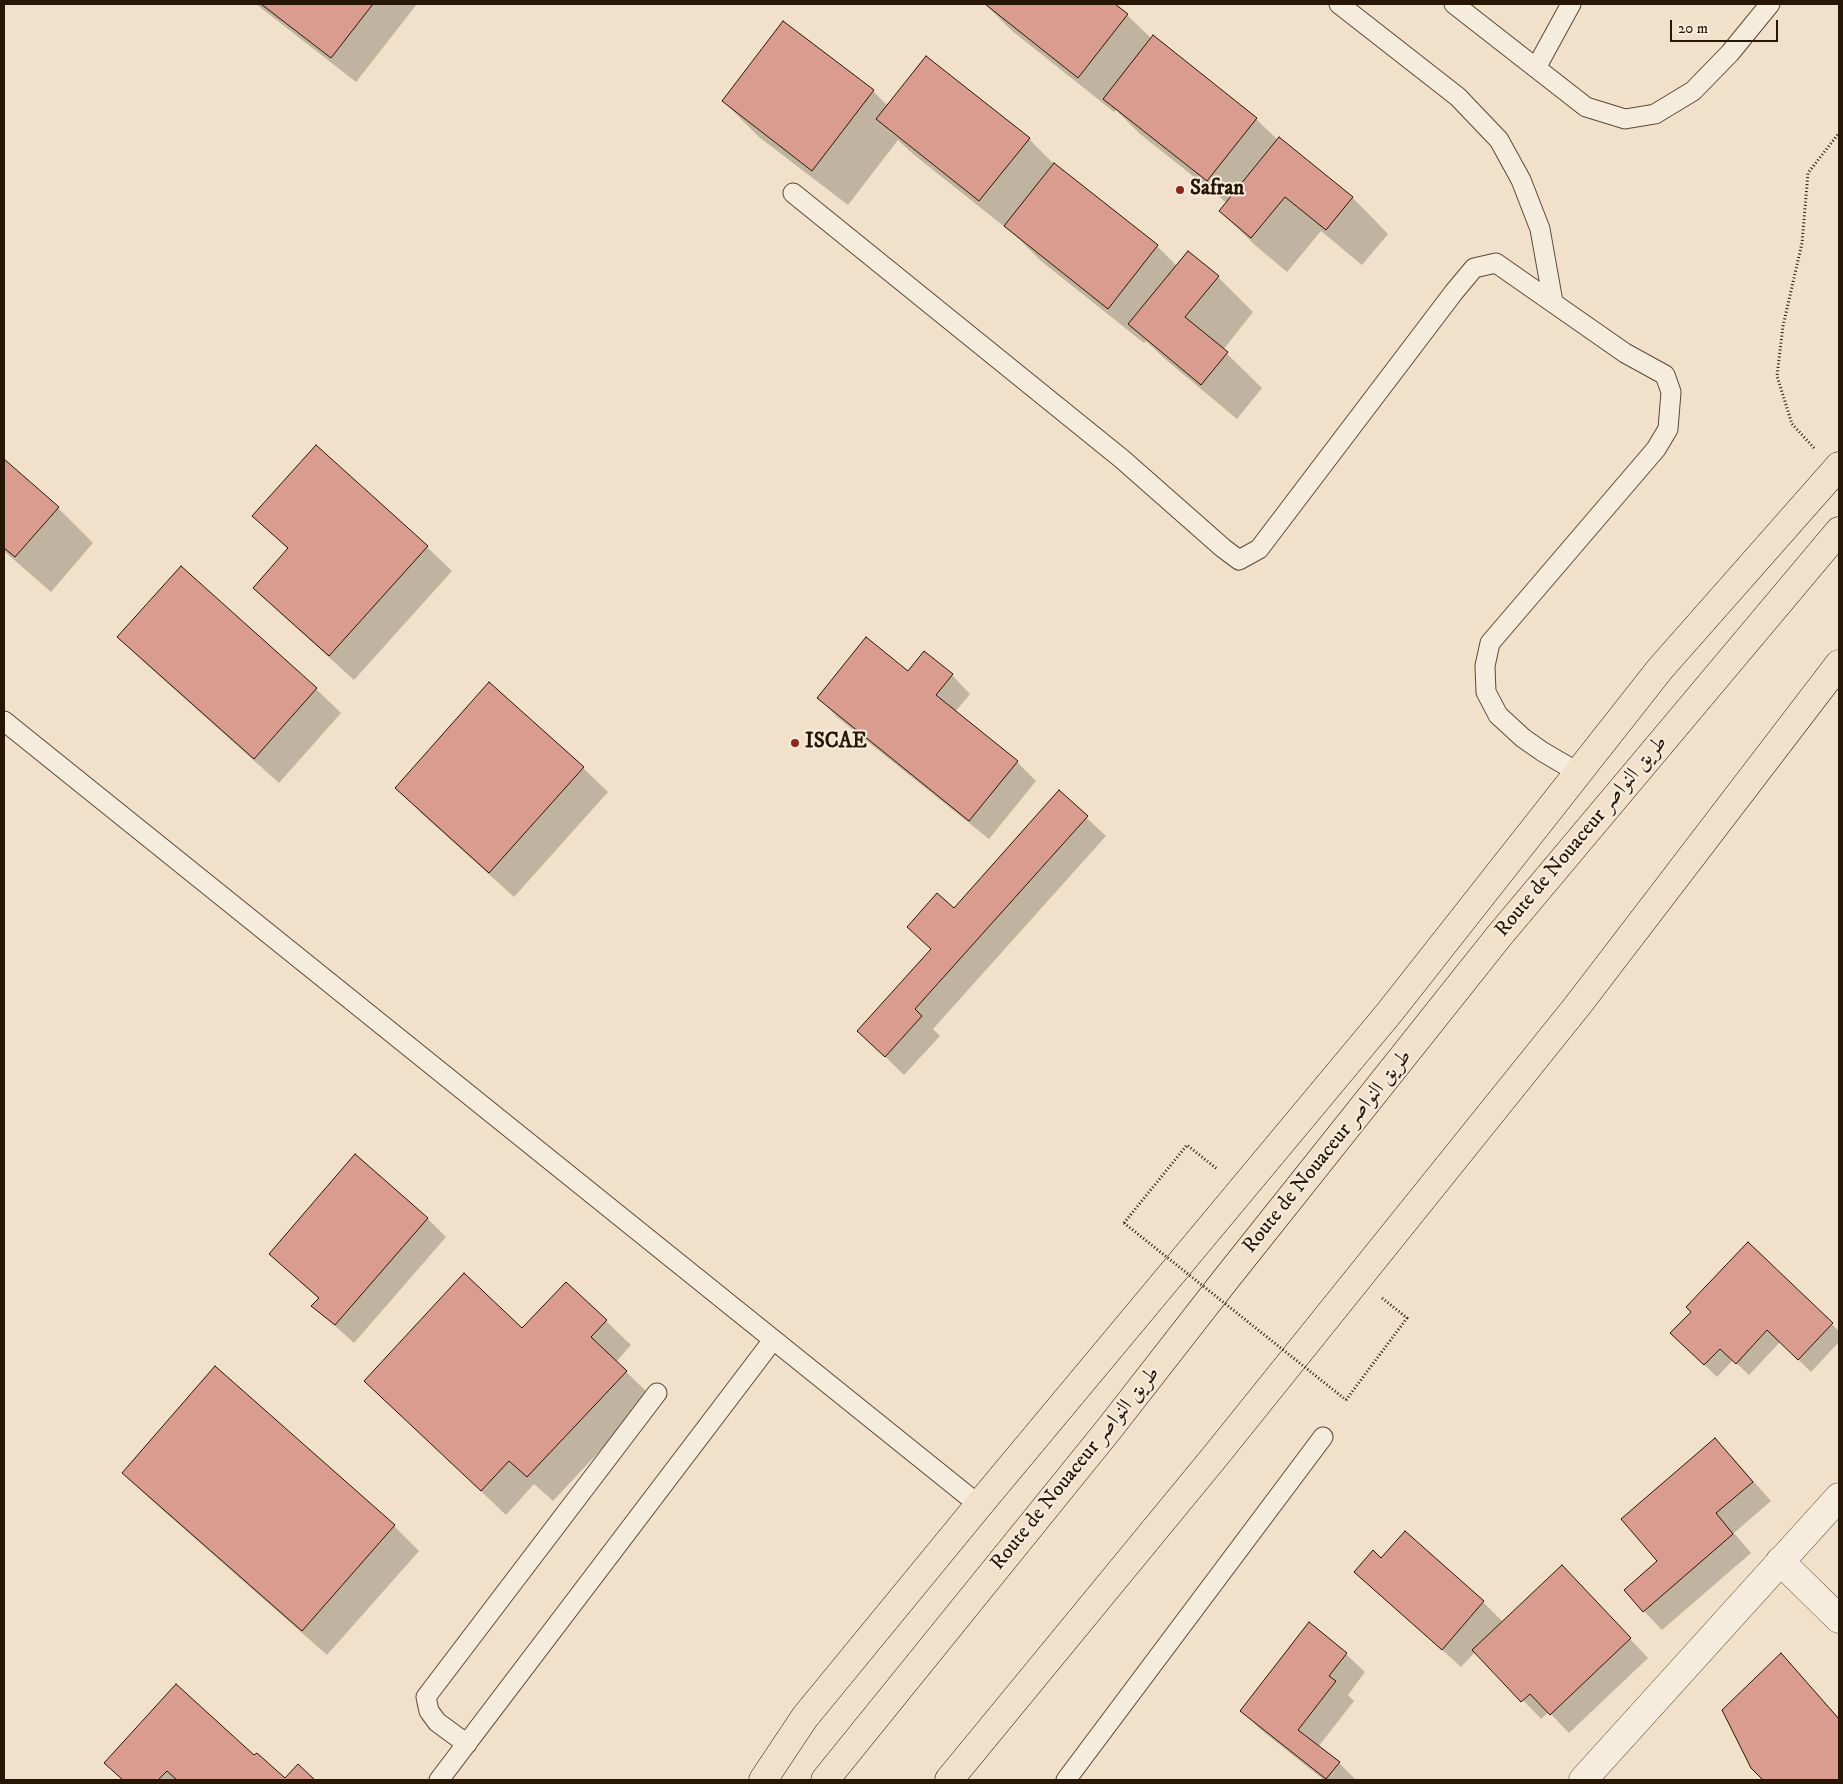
<!DOCTYPE html>
<meta charset="utf-8">
<style>
body{margin:0}
#map{position:relative;width:1843px;height:1784px;overflow:hidden;background:#f1e1ca;font-family:"IM FELL DW Pica",serif}
canvas{display:block}
.frame{position:absolute;inset:0;border:5px solid #281605;pointer-events:none}
.scale{position:absolute;left:1670px;top:20px;width:108px;height:22px;box-sizing:border-box;border:2px solid #281605;border-top:0;padding-left:6px;font-size:15px;line-height:18px;white-space:nowrap;color:#281605;-webkit-text-stroke:4px #f6ecdd;paint-order:stroke}
</style>
<div id="map">
<canvas width="1843" height="1784"></canvas>
<div class="frame"></div>
<div class="scale">20 m</div>
</div>
<script>
const ctx = document.querySelector('canvas').getContext('2d');
ctx.lineJoin = 'round';
function fill(path, color) { ctx.fillStyle = color; ctx.fill(path, 'evenodd'); }
const shape = rows => new Path2D(rows.map(r => 'M' + r).join(''));
function trace(path, color, width, dash) { ctx.strokeStyle = color; ctx.lineWidth = width; ctx.lineCap = dash ? 'butt' : 'round'; ctx.setLineDash(dash || []); ctx.stroke(path); }
function drawText(font, color, halo, rows, align = 'center') {
  ctx.font = font + ' "IM FELL DW Pica",Amiri,serif'; ctx.lineWidth = 4; ctx.setLineDash([]); ctx.textBaseline = 'middle'; ctx.strokeStyle = halo; ctx.fillStyle = color; for (const [text, x, y, turn = 0] of rows) {
    ctx.save(); ctx.translate(x, y); ctx.rotate((+turn || 0) * Math.PI / 180); ctx.textAlign = isNaN(turn) ? turn : align; if (halo) ctx.strokeText(text, 0, 0); ctx.fillText(text, 0, 0); ctx.restore();
  }
}
fill(shape([
 [256,4,417,4,356,82],
 [985,4,1113,4,1127,15,1152,39,1153,37,1256,119,1278,140,1279,138,1353,198,1388,234,1362,265,1321,231,1287,272,1256,246,1220,211,1227,203,1140,134,1116,110,1114,112,1011,30],
 [873,91,888,106,1029,139,1058,168,1157,246,1177,266,1218,277,1253,312,1223,350,1262,388,1237,419,1165,359,1146,341,1144,343,1041,261,1016,236,913,154,898,140,848,205,759,137,723,101],
 [4,461,58,508,93,543,51,592,4,551],
 [254,516,427,547,452,571,354,680,279,612,254,588,288,549],
 [119,637,316,689,341,713,279,783,144,662],
 [908,673,952,675,970,694,955,712,1017,762,1036,781,989,839,837,717,819,698],
 [583,768,608,792,514,897,421,813,397,788],
 [1059,792,1106,836,933,1029,940,1036,904,1075,859,1031,932,949,954,909],
 [427,1218,446,1237,354,1343,313,1306,319,1299,270,1254],
 [1748,1244,1839,1331,1839,1342,1811,1372,1780,1342,1749,1375,1733,1360,1717,1377,1672,1333,1692,1312],
 [606,1321,631,1345,616,1362,651,1396,553,1501,534,1484,506,1515,365,1381],
 [216,1368,394,1526,419,1551,327,1655,148,1497,123,1473],
 [1715,1439,1733,1458,1771,1501,1734,1533,1751,1553,1662,1630,1644,1611,1659,1561],
 [1405,1533,1483,1602,1503,1622,1580,1585,1648,1658,1569,1733,1549,1712,1541,1719,1476,1651,1461,1667,1356,1572,1381,1559],
 [1309,1624,1346,1654,1365,1672,1348,1695,1354,1701,1318,1747,1339,1763,1356,1780,1324,1780,1260,1729,1242,1711],
 [1781,1655,1839,1718,1839,1780,1765,1780,1752,1767],
 [254,1757,285,1780,298,1766,313,1780,124,1780,106,1763]
]), '#0003');
const building = shape([
 [261,4,373,4,331,58,261,4],
 [985,4,1115,4,1128,14,1078,78,985,4],
 [783,21,874,90,812,171,722,101,783,21],
 [1153,35,1257,118,1207,181,1103,99,1153,35],
 [926,56,1030,138,979,201,876,119,926,56],
 [1279,137,1353,197,1326,230,1285,197,1251,238,1219,211,1279,137],
 [1054,163,1158,245,1108,309,1004,226,1054,163],
 [1188,251,1219,276,1185,317,1228,352,1201,385,1128,324,1188,251],
 [316,445,428,546,329,656,253,588,288,548,252,516,316,445],
 [4,459,59,507,15,557,4,548,4,459],
 [181,566,317,688,254,759,117,637,181,566],
 [866,637,908,671,924,651,953,674,936,695,1018,761,969,821,817,698,866,637],
 [489,682,584,767,489,873,395,788,489,682],
 [1059,790,1088,816,915,1009,922,1016,885,1057,857,1031,931,949,907,927,937,893,954,908,1059,790],
 [355,1154,428,1218,335,1325,311,1306,319,1298,269,1254,355,1154],
 [1748,1242,1833,1323,1798,1360,1767,1330,1736,1364,1720,1349,1704,1365,1670,1333,1691,1312,1686,1307,1748,1242],
 [464,1273,522,1328,566,1282,607,1320,591,1337,627,1371,527,1477,509,1461,481,1491,364,1381,464,1273],
 [215,1366,395,1525,302,1631,122,1473,215,1366],
 [1715,1438,1753,1482,1716,1513,1733,1534,1643,1612,1624,1590,1657,1561,1621,1519,1715,1438],
 [1405,1531,1484,1601,1442,1650,1354,1572,1373,1550,1381,1558,1405,1531],
 [1562,1565,1631,1638,1550,1715,1530,1694,1521,1702,1472,1650,1562,1565],
 [1309,1622,1347,1653,1329,1676,1336,1681,1298,1730,1340,1762,1326,1779,1240,1711,1309,1622],
 [1781,1653,1839,1719,1839,1780,1763,1780,1751,1768,1722,1710,1781,1653],
 [176,1684,254,1755,257,1753,285,1778,298,1764,315,1780,177,1780,167,1771,158,1780,123,1780,104,1763,176,1684]
]);
fill(building, '#db9c90');
trace(building, '#281605', 1);
const service = shape([
 [1339,4,1458,97,1499,140,1521,180,1540,229,1553,302],
 [1454,4,1586,107,1625,119,1655,114,1693,91,1730,53,1770,4],
 [1536,68,1571,4],
 [793,193,1122,459,1223,548,1239,560,1259,549,1454,292,1474,268,1496,263,1625,353,1665,375,1671,392,1668,429,1656,449,1490,643,1485,666,1486,692,1498,715,1523,738,1543,752,1579,773],
 [4,721,979,1505],
 [467,1744,437,1722,429,1711,426,1697,657,1393],
 [439,1780,773,1340],
 [1066,1780,1323,1437]
]);
const minor = shape([
 [1780,1561,1839,1619],
 [1583,1780,1839,1497]
]);
const trunk = shape([
 [763,1780,805,1717,979,1505,1389,1013,1660,669,1839,466],
 [825,1780,1109,1429,1226,1279,1499,936,1839,531],
 [949,1780,1217,1454,1578,1005,1839,664]
]);
trace(service, '#5a4936', 21);
trace(minor, '#5a4936', 29);
trace(trunk, '#281605', 29);
trace(shape([
 [1814,448,1792,424,1777,376,1783,326,1802,243,1808,173,1839,133],
 [1124,1223,1187,1145,1217,1169],
 [1346,1400,1407,1318,1382,1298]
]), '#281605', 3, [1, 2.5]);
trace(service, '#f6ecdd', 19);
trace(minor, '#f6ecdd', 28);
trace(trunk, '#f1e1ca', 28);
trace(shape([
 [1124,1223,1346,1400]
]), '#281605', 3, [1, 2.5]);
for (const [x, y, r, color] of [
 [1180,190,5,"#8f2418"],
 [795,743,5,"#8f2418"]
]) { const dot = new Path2D(); dot.arc(x, y, r, 0, 2 * Math.PI); ctx.fillStyle = color; ctx.fill(dot); trace(dot, '#f6ecdd', 2); }
drawText('bold 21px', '#281605', '#f6ecdd', [
 ["Safran",1190,190],
 ["ISCAE",805,743]
], 'left');
drawText('21px', '#281605', '#f6ecdd', [
 ["Route de Nouaceur طريق النواصر",1582,837,-50],
 ["Route de Nouaceur طريق النواصر",1328,1152,-51],
 ["Route de Nouaceur طريق النواصر",1076,1469,-51]
]);
</script>
